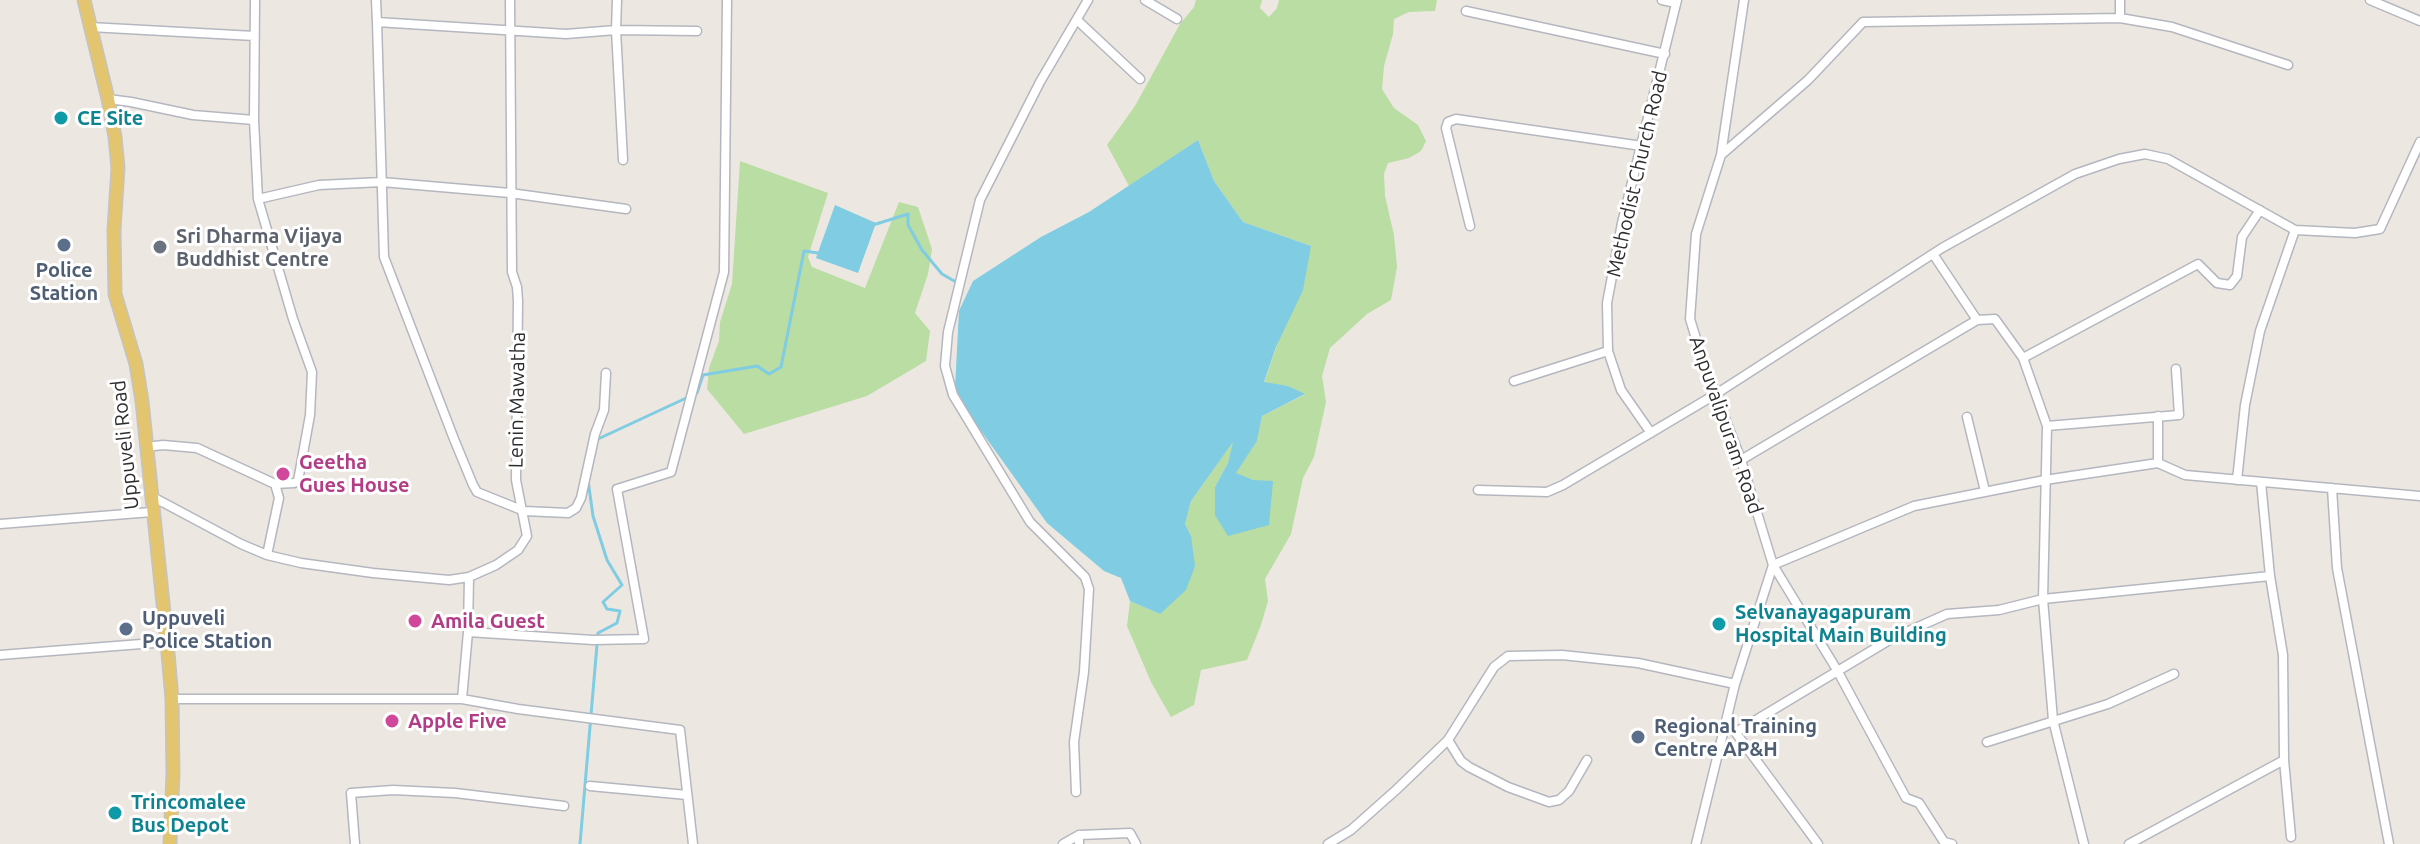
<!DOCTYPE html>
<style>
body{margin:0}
canvas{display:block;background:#ede7e1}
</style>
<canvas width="2420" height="844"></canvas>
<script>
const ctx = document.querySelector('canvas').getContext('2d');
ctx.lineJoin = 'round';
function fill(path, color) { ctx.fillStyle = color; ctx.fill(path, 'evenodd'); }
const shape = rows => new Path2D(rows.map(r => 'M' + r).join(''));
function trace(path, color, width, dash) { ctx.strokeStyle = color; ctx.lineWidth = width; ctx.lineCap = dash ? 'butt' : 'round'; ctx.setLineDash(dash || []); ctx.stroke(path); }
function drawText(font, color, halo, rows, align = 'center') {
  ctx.font = font + ' Ubuntu,sans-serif'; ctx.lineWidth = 6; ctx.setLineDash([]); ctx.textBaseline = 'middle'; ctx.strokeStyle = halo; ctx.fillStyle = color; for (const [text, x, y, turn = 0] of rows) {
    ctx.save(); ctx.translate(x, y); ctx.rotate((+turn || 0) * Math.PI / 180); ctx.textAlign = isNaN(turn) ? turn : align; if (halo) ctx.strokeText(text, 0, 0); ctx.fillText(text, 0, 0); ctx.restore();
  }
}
fill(shape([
 [1196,0,1262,0,1260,8,1269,17,1277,8,1279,0,1437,0,1435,11,1409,12,1394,19,1393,34,1384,66,1382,89,1394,108,1418,125,1426,141,1421,151,1409,158,1388,163,1384,174,1385,196,1394,235,1397,267,1391,300,1367,314,1330,348,1322,376,1326,402,1314,457,1303,478,1291,534,1265,579,1268,601,1261,625,1247,660,1201,670,1194,705,1171,717,1151,682,1127,626,1130,601,1160,614,1191,536,1185,524,1191,501,1235,439,1228,463,1215,487,1253,480,1235,474,1257,441,1262,416,1304,395,1288,386,1264,383,1311,246,1243,222,1214,181,1198,140,1129,186,1107,145,1135,106,1180,24,1194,7],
 [740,161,828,193,808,257,812,267,865,288,899,202,918,207,932,249,928,274,915,313,930,331,926,361,867,396,744,434,707,389,709,368,719,341,720,322,732,284]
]), '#b9dda3');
fill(shape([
 [1198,140,1214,181,1243,222,1311,246,1303,290,1276,347,1264,382,1288,386,1305,394,1262,416,1257,441,1236,473,1253,480,1273,481,1269,525,1228,536,1215,515,1215,487,1228,463,1233,442,1191,501,1185,524,1191,536,1195,566,1186,590,1160,614,1130,601,1121,578,1104,571,1047,523,974,421,955,388,959,311,973,281,1041,237,1089,212],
 [835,205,876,223,858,273,816,258]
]), '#7fcce3');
trace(shape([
 [873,225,908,214,908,225,922,250,942,274,956,282],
 [597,442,598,439,697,393,703,375,757,366,769,374,781,367,804,251,818,253],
 [580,844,598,633,617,623,620,611,607,609,603,602,622,585,607,560,593,516,588,480]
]), '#7fcce3', 3);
const minor = shape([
 [376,0,377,22],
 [617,0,616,30,623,160],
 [1145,0,1177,19],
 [1662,0,1676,3],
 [2120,0,2120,18],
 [2370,0,2420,21],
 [1466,11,1665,54],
 [1077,20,1140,79],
 [90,27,254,36],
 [108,99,131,102,193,115,254,120],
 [1721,155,1808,80,1863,22,2120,18,2172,27,2288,65],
 [258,199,319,185,382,182,510,193,626,209],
 [1470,226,1446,128,1448,122,1456,119,1642,146],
 [1933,254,1977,320],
 [2023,358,2198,264,2217,283,2230,285,2237,276,2242,237,2260,210],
 [606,373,604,410,595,434,581,498,576,508,568,513,524,511,477,492,473,485,454,439,384,257,377,22,566,34,616,30,697,31],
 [1514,381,1608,351],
 [1967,417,1985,491],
 [2047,426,2179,415,2176,369],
 [1651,433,1621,390,1608,351,1607,303,1622,223,1677,0],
 [146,447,163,445,197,448,275,484,294,483,298,481,310,415,312,372,293,319,258,199,254,120,255,0],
 [1741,460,1977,320,1995,319,2023,358,2047,426,2043,599,2053,720,2084,844],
 [2158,463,2158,416],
 [2237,480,2245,405,2260,331,2295,230],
 [2261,482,2270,576],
 [2332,488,2337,568,2389,844],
 [1478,490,1547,492,1563,485,1716,394,1942,248,2075,174,2119,159,2145,154,2168,159,2295,230,2355,233,2380,229,2420,142],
 [151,496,241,544,267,555,301,563,373,573,449,580,469,577,496,565,518,550,527,536,516,480,518,301,517,287,512,272,510,0],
 [0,524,152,512],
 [267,555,279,498,275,484],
 [468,632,593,640,644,639,617,489,671,472,724,272,727,0],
 [0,655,167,642],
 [172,699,462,699,518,709,680,730,693,844],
 [462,699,468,632,469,577],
 [1733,729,1818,844],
 [1736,732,1891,639,1947,614,1999,610,2043,599,2270,576,2283,655,2284,760,2291,837],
 [1448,740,1461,761,1469,767,1508,787,1549,802,1559,800,1569,791,1587,760],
 [1987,742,2108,704,2174,674],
 [590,786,687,795],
 [1076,792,1074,742,1084,672,1089,589,1085,577,1030,522,953,395,945,366,948,332,980,200,1040,82,1088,0],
 [355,844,351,793,393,790,455,793,564,806],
 [1063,844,1079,835],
 [1079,844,1079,835,1130,833,1136,844],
 [1328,844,1351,830,1396,790,1448,740,1494,667,1508,656,1562,655,1638,663,1735,684],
 [1696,844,1735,684,1773,565,1741,460,1702,358,1690,319,1696,234,1721,155,1744,0],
 [1952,844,1944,842,1919,803,1906,798,1837,670,1773,565,1914,506,2045,480,2158,463,2185,475,2420,496],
 [2129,844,2284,760]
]);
const primary = shape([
 [84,0,108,99,115,137,118,168,114,230,115,294,136,364,142,401,167,642,172,699,173,774,170,844]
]);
trace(minor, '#b4b7bf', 11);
trace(primary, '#c4c4c4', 15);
trace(minor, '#fff', 8);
trace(primary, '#e3c46f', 12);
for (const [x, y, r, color] of [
 [61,118,8,"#0f9aa8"],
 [64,245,8,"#5c6f8a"],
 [160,247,8,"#6b7280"],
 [283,474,8,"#d1479c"],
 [415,621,8,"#d1479c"],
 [1719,624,8,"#0f9aa8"],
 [126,629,8,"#5c6f8a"],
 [392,721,8,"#d1479c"],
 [1638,737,8,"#5c6f8a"],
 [115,813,8,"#0f9aa8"]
]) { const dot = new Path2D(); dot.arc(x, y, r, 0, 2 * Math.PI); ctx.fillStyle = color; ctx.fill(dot); trace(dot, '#fff', 3); }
drawText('bold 20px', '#0d838f', '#fff', [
 ["CE Site",77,118],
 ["Selvanayagapuram",1735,612],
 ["Hospital Main Building",1735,635],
 ["Trincomalee",131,802],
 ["Bus Depot",131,825]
], 'left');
drawText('20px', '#2d2d2d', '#fff', [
 ["Methodist Church Road",1637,174,-77],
 ["Lenin Mawatha",517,400,-89],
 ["Anpuvalipuram Road",1726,425,71],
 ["Uppuveli Road",125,445,-96]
]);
drawText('bold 20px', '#5b616d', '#fff', [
 ["Sri Dharma Vijaya",176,236],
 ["Buddhist Centre",176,259]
], 'left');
drawText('bold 20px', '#4e5e75', '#fff', [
 ["Police",64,270,"center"],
 ["Station",64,293,"center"],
 ["Uppuveli",142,618],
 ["Police Station",142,641],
 ["Regional Training",1654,726],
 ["Centre AP&H",1654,749]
], 'left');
drawText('bold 20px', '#b23c85', '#fff', [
 ["Geetha",299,462],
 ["Gues House",299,485],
 ["Amila Guest",431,621],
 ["Apple Five",408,721]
], 'left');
</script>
